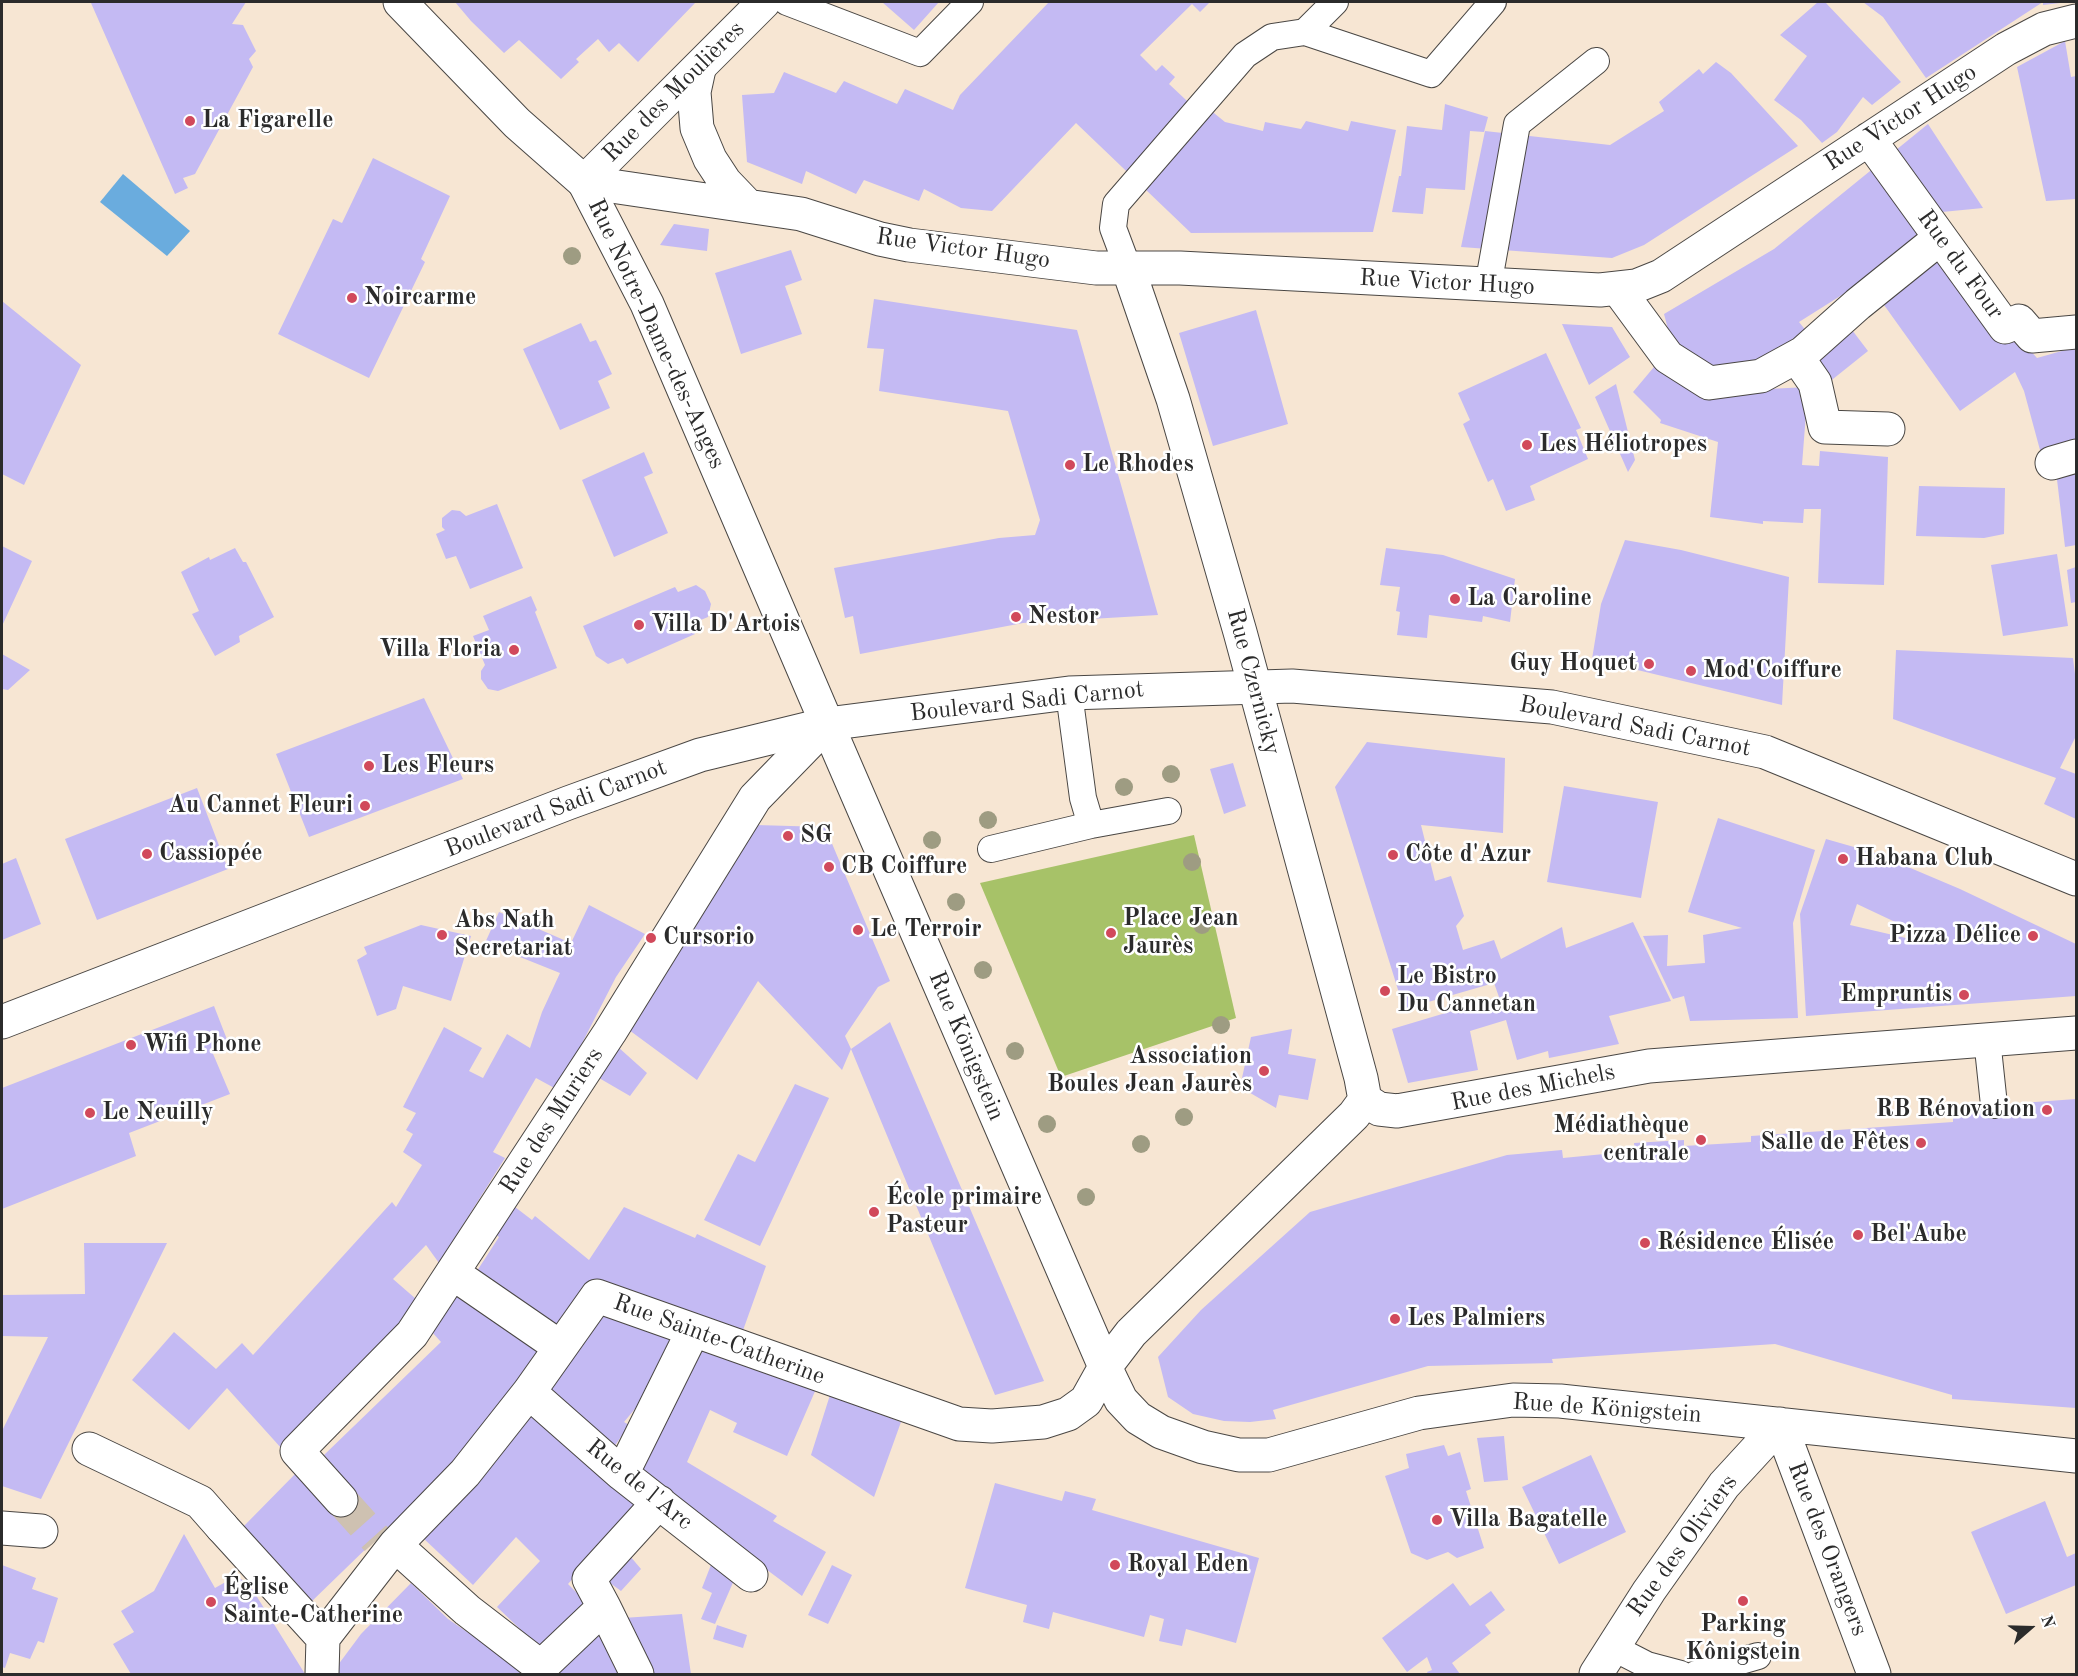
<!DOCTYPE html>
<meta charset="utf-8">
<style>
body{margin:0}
#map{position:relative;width:2078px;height:1676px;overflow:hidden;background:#f7e6d3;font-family:"Old Standard TT",serif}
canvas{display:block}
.frame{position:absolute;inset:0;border:3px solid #2b2b2b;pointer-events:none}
.north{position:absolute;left:2000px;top:1598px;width:60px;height:60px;-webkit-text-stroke:4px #fff;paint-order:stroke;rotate:70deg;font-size:16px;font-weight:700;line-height:24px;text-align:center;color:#2b2b2b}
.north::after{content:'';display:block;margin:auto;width:21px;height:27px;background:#2b2b2b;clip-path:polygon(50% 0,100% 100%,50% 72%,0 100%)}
</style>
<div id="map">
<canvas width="2078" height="1676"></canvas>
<div class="frame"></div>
<div class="north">N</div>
</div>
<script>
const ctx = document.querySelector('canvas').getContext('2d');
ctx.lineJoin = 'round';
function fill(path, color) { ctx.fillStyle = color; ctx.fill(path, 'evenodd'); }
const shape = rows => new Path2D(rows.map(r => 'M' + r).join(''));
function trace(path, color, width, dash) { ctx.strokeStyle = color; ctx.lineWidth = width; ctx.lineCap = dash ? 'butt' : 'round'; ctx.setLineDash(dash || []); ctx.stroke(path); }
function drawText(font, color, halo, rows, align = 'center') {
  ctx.font = font + ' "Old Standard TT",serif'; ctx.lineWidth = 5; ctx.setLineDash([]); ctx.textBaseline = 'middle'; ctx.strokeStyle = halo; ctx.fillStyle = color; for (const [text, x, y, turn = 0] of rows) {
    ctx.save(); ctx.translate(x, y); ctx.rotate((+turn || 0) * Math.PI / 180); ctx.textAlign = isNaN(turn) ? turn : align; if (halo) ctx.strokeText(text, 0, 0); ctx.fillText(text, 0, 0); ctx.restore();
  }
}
fill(shape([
 [1194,835,1236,1018,1061,1077,980,883]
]), '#a7c268');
fill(shape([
 [123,174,190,231,167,256,100,202]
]), '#6aacde');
fill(shape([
 [95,2,246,2,232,24,243,25,256,51,249,59,253,67,195,174,183,178,188,188,175,194,91,3],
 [455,2,696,2,638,62,619,43,609,52,598,39,576,59,579,62,561,79,519,40,504,53,471,21],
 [882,2,939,2,914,30],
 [1049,2,1210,2,1200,12,1192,4,1140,55,1156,71,1162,65,1175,77,1169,84,1202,115,1209,109,1225,122,1263,131,1265,122,1301,129,1306,121,1348,131,1351,121,1396,130,1373,232,1191,233,1076,123,992,211,961,208,924,189,919,201,864,180,856,194,806,171,802,184,747,162,742,95,774,93,784,72,836,93,844,81,897,104,905,89,953,110,960,95],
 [1818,2,1825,2,1901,82,1872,105,1863,97,1837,132,1822,143,1801,120,1774,100,1807,56,1780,35],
 [1863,2,2060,2,2060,3,2043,5,2043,2,1926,78,1883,17],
 [2065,41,2071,77,2076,76,2076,199,2046,201,2017,67],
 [1716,62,1731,73,1798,146,1644,245,1612,258,1461,247,1485,131,1610,145,1664,111,1659,102,1699,69,1703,74],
 [1445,104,1488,117,1484,132,1470,131,1465,190,1426,188,1423,214,1392,212,1399,176,1401,176,1407,126,1442,130],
 [1928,124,1983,208,1942,212,1896,150],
 [373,158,450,196,421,259,425,262,369,378,278,334,333,219,342,223],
 [1875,167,1926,242,1799,322,1807,332,1778,354,1708,373,1673,348,1664,314,1774,249],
 [674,224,709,229,707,251,660,245],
 [791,250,802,280,785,286,802,334,741,354,715,273],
 [1939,251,2037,358,2076,347,2076,445,2040,450,2024,391,2015,372,1960,411,1879,298],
 [874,299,1077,330,1158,615,1023,623,860,654,853,616,845,618,834,568,999,538,1035,535,1040,520,1008,411,879,391,884,349,867,348],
 [2,301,81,365,24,485,2,474],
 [1256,310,1288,424,1213,446,1179,333],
 [581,323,590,342,596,340,612,374,598,381,610,408,560,430,523,349],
 [1562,324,1612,327,1630,357,1589,385],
 [1849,326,1868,351,1828,383,1817,355],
 [1546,353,1581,428,1576,430,1588,459,1530,486,1535,500,1506,511,1493,479,1488,482,1463,424,1470,420,1458,393],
 [1659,361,1727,391,1808,387,1802,465,1819,466,1820,451,1888,457,1884,585,1818,583,1821,509,1804,509,1803,523,1763,521,1763,524,1710,517,1718,442,1660,423,1661,420,1633,392],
 [1616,384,1635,460,1628,472,1595,397],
 [644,452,653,473,644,477,668,533,614,557,582,480],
 [2076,466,2076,545,2065,547,2056,471],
 [1919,486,2005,488,2004,534,1984,538,1916,536],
 [497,504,523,568,470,589,456,556,446,559,436,534,445,530,442,527,442,518,452,510,460,511,466,516],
 [1625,540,1681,550,1789,577,1782,705,1592,659,1601,604],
 [2,546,32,561,2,626],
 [235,548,243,562,246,562,274,617,239,636,240,642,215,656,192,614,199,611,181,572,209,557,210,560],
 [1386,548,1443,555,1515,579,1510,622,1483,616,1482,622,1429,615,1427,638,1397,635,1400,612,1396,611,1400,587,1380,585],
 [2057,554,2068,626,2003,636,1991,565],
 [2076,567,2076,602,2071,603,2067,570],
 [696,585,705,591,711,604,708,617,691,624,695,634,627,664,623,658,608,664,596,656,583,626,675,587,678,592],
 [531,596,537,610,535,612,557,668,498,691,488,689,481,679,481,671,485,665,473,636,489,630,483,616],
 [1896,650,2073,658,2076,682,2076,736,2060,768,2076,774,2076,819,2044,804,2056,778,1893,719],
 [2,654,30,670,8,690,2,689],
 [424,698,463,779,309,837,276,754],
 [1367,742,1505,758,1503,833,1421,825,1435,881,1451,876,1464,916,1456,926,1463,950,1494,940,1501,959,1562,927,1566,948,1633,922,1671,1001,1609,1016,1619,1044,1549,1058,1548,1051,1517,1060,1506,1020,1470,1031,1478,1070,1408,1083,1392,1029,1499,997,1494,983,1404,1009,1335,787],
 [1233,763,1246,806,1224,814,1210,769],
 [1564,786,1658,802,1641,898,1547,882],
 [197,788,228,869,97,920,65,839],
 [1718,818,1815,850,1793,923,1798,1018,1690,1021,1684,996,1673,999,1643,936,1668,935,1667,966,1705,963,1703,935,1742,928,1688,912],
 [756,825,825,827,890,981,878,987,845,1036,851,1049,842,1070,758,981,697,1080,629,1030],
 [1826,839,1875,853,1960,889,2076,944,2076,996,1806,1016,1800,914],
 [1857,904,1910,929,1906,938,1850,925],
 [16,858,41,924,2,940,2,864],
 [589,905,645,934,616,977,558,1090,536,1078,493,1152,505,1158,439,1263,426,1245,393,1279,416,1299,400,1324,282,1449,227,1388,189,1430,132,1380,174,1332,216,1369,242,1343,253,1355,392,1202,396,1207,422,1165,403,1152,413,1134,406,1130,416,1113,403,1107,444,1027,482,1048,469,1071,483,1078,507,1034,530,1048,542,1012,560,973,485,943,499,912,571,943],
 [421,925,471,936,451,1001,403,986,396,1009,377,1016,357,960,367,954,364,947],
 [214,1006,228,1042,211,1049,230,1094,129,1133,136,1156,2,1209,2,1088],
 [890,1022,1044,1381,995,1395,851,1049],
 [1292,1029,1288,1054,1316,1059,1308,1100,1279,1095,1276,1108,1240,1087,1251,1037],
 [618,1047,647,1073,630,1096,599,1078],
 [795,1084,829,1098,760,1246,704,1220,738,1154,755,1162],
 [2076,1099,2076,1408,1952,1399,1952,1395,1775,1344,1552,1359,1553,1363,1428,1366,1273,1410,1276,1419,1250,1422,1224,1421,1193,1414,1168,1397,1158,1357,1201,1310,1310,1212,1507,1155,1562,1150,1563,1158,1635,1151,1634,1143,1684,1140,1684,1146,1751,1142,1751,1136,1953,1122,1953,1108],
 [515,1207,532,1220,535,1216,589,1260,624,1207,695,1238,697,1234,766,1266,741,1336,597,1282,558,1335,475,1274,499,1237,495,1234],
 [84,1243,167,1243,41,1499,2,1486,2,1431,48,1337,2,1336,2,1295,85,1294],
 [458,1289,549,1348,457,1467,407,1509,310,1603,244,1526,300,1469,335,1507,353,1489,324,1455,441,1342,431,1331],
 [603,1306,676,1336,644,1398,624,1422,629,1425,610,1453,540,1390],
 [697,1343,816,1389,787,1456,733,1432,737,1423,710,1410,687,1462,777,1516,773,1521,826,1552,802,1596,636,1472],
 [830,1395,901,1422,874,1497,811,1455],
 [534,1407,638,1505,568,1584,587,1603,543,1651,497,1607,540,1561,516,1537,473,1585,422,1537],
 [1504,1436,1508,1480,1484,1482,1477,1438],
 [1444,1445,1448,1456,1460,1452,1471,1489,1466,1491,1484,1548,1457,1558,1448,1552,1427,1560,1411,1553,1385,1476,1409,1468,1406,1454],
 [1591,1455,1626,1532,1559,1564,1522,1487],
 [995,1483,1062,1501,1065,1491,1096,1499,1092,1510,1259,1558,1236,1643,1186,1629,1182,1646,1159,1641,1164,1619,1150,1615,1144,1637,1053,1612,1049,1629,1023,1622,1027,1605,965,1588],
 [2045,1501,2067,1557,2076,1553,2076,1585,2006,1614,1971,1532],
 [184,1534,215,1588,236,1576,249,1584,305,1674,131,1674,113,1644,134,1632,121,1611,154,1591],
 [624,1549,641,1569,621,1591,602,1577],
 [716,1552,738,1571,715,1624,701,1619,712,1593,702,1588],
 [2,1565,36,1578,32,1589,58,1598,44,1643,38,1641,30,1659,10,1653,5,1668,2,1667],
 [832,1565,852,1575,828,1624,808,1615],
 [411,1583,448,1619,529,1674,339,1674,335,1669,361,1634],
 [1453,1583,1470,1606,1491,1591,1505,1610,1485,1625,1491,1633,1452,1663,1460,1674,1428,1674,1427,1672,1432,1670,1427,1657,1407,1672,1382,1638],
 [682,1614,691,1674,651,1674,623,1618],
 [717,1625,747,1635,743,1648,713,1639],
 [604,1626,630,1674,546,1674]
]), '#c4baf3');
trace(shape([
 [341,1500,377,1540]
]), '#cec1b1', 33, [33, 16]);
const service = shape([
 [787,2,920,53,970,2],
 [1305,32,1335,2],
 [1128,268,1113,228,1116,204,1245,55,1272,37,1305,32,1431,74,1493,2],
 [1488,286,1517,124,1596,61],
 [1069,693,1083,798,1091,825,1168,811],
 [991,849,1091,825],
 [1987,1039,1994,1105],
 [1612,1647,1647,1665,1681,1674],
 [1696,1674,1758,1656]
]);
const pedestrian = shape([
 [1618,289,1668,357,1709,383,1761,376,1803,353,1858,304,1940,238],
 [1797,357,1815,383,1825,427,1888,429],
 [89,1449,200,1502,222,1527],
 [2,1528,41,1531]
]);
const minor = shape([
 [400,2,517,123,584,182,801,214,880,239,909,245,1096,268,1180,268,1600,290,1636,286,1661,276,2006,49,2044,29,2076,21],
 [699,69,694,92,697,128,710,159,725,182,748,206],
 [1869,139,2005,327,2019,321,2032,336,2076,332],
 [1128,268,1173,399,1240,632,1361,1078,1365,1100],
 [2052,463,2076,456],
 [1365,1100,1379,1109,1397,1111,1649,1066,2076,1033],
 [454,1274,560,1347],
 [529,1392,622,1474,751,1575],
 [1780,1424,1874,1674],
 [622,1474,693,1331],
 [341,1500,297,1451,412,1334,610,1032,755,798,827,724,1105,1367,1121,1400,1138,1418,1161,1432,1203,1447,1239,1455,1269,1455,1419,1413,1513,1400,1560,1401,2076,1456],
 [222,1527,323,1638],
 [395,1545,467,1610,541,1667,604,1607,637,1674],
 [604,1607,589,1579,659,1502],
 [322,1674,323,1638,395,1545,465,1473,529,1392,597,1296,959,1424,992,1426,1043,1422,1068,1414,1086,1401,1105,1367,1131,1333,1354,1115,1365,1100],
 [1596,1674,1649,1591,1724,1485,1780,1424]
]);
const tertiary = shape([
 [764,2,584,182,647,304,827,724]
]);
const secondary = shape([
 [2,1022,568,803,700,755,827,724,1069,693,1292,686,1552,707,1765,752,2076,879]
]);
trace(service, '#4a4744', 28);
trace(pedestrian, '#4a4744', 35);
trace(minor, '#4a4744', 35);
trace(tertiary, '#4a4744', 35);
trace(secondary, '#4a4744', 35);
trace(service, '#fff', 26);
trace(pedestrian, '#fff', 33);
trace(minor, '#fff', 33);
trace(tertiary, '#fff', 33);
trace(secondary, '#fff', 33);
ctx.fillStyle = '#9e9c82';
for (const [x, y] of [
 [572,256],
 [1171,774],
 [1124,787],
 [988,820],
 [932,840],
 [1192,862],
 [956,902],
 [1202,925],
 [983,970],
 [1221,1025],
 [1015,1051],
 [1184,1117],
 [1047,1124],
 [1141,1144],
 [1086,1197]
]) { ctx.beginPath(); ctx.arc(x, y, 9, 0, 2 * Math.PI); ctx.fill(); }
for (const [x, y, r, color] of [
 [190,121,6,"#d1495b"],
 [352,298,6,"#d1495b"],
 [1527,445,6,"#d1495b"],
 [1070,465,6,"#d1495b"],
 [1455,599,6,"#d1495b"],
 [1016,617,6,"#d1495b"],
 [639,625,6,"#d1495b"],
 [514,650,6,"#d1495b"],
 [1649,664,6,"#d1495b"],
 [1691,671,6,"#d1495b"],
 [369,766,6,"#d1495b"],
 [365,806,6,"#d1495b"],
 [788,836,6,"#d1495b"],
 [147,854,6,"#d1495b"],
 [1393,855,6,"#d1495b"],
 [1843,859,6,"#d1495b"],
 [829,867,6,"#d1495b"],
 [858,930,6,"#d1495b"],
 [1111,933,6,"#d1495b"],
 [442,935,6,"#d1495b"],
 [2033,936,6,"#d1495b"],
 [651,938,6,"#d1495b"],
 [1385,991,6,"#d1495b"],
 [1964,995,6,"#d1495b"],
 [131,1045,6,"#d1495b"],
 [1264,1071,6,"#d1495b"],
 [2047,1110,6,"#d1495b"],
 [90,1113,6,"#d1495b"],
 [1701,1140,6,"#d1495b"],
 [1921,1143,6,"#d1495b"],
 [874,1212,6,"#d1495b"],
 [1858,1235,6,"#d1495b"],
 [1645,1243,6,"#d1495b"],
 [1395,1319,6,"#d1495b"],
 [1437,1520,6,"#d1495b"],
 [1115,1565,6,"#d1495b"],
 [1743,1601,6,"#d1495b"],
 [211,1602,6,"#d1495b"]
]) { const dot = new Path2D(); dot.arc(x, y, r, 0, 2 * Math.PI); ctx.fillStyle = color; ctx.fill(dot); trace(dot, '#fff', 2); }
drawText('24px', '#2b2b2b', '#fff', [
 ["Rue des Moulières",674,92,-45],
 ["Rue Victor Hugo",1901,118,-33],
 ["Rue Victor Hugo",963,249,8],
 ["Rue du Four",1960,265,54],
 ["Rue Victor Hugo",1447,283,3],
 ["Rue Notre-Dame-des-Anges",656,334,65],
 ["Rue Czernicky",1253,682,75],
 ["Boulevard Sadi Carnot",1027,702,-6],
 ["Boulevard Sadi Carnot",1635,727,11],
 ["Boulevard Sadi Carnot",556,809,-21],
 ["Rue Königstein",966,1046,67],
 ["Rue des Michels",1533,1088,-11],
 ["Rue des Muriers",552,1121,-57],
 ["Rue Sainte-Catherine",719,1340,20],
 ["Rue de Königstein",1607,1409,4],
 ["Rue de l'Arc",639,1485,39],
 ["Rue des Oliviers",1683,1546,-54],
 ["Rue des Orangers",1827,1549,69]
]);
drawText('bold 24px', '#2b2b2b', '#fff', [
 ["La Figarelle",202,121],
 ["Noircarme",364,298],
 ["Les Héliotropes",1539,445],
 ["Le Rhodes",1082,465],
 ["La Caroline",1467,599],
 ["Nestor",1028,617],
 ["Villa D'Artois",651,625],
 ["Villa Floria",502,650,"right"],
 ["Guy Hoquet",1637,664,"right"],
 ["Mod'Coiffure",1703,671],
 ["Les Fleurs",381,766],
 ["Au Cannet Fleuri",353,806,"right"],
 ["SG",800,836],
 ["Cassiopée",159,854],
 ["Côte d'Azur",1405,855],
 ["Habana Club",1855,859],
 ["CB Coiffure",841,867],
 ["Place Jean",1123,919],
 ["Jaurès",1123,947],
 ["Abs Nath",454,921],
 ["Secretariat",454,949],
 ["Le Terroir",870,930],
 ["Pizza Délice",2021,936,"right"],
 ["Cursorio",663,938],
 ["Le Bistro",1397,977],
 ["Du Cannetan",1397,1005],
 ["Empruntis",1952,995,"right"],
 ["Wifi Phone",143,1045],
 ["Association",1252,1057,"right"],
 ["Boules Jean Jaurès",1252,1085,"right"],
 ["RB Rénovation",2035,1110,"right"],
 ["Le Neuilly",102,1113],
 ["Médiathèque",1689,1126,"right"],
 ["centrale",1689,1154,"right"],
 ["Salle de Fêtes",1909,1143,"right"],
 ["École primaire",886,1198],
 ["Pasteur",886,1226],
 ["Bel'Aube",1870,1235],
 ["Résidence Élisée",1657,1243],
 ["Les Palmiers",1407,1319],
 ["Villa Bagatelle",1449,1520],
 ["Royal Eden",1127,1565],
 ["Église",223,1588],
 ["Sainte-Catherine",223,1616],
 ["Parking",1743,1625,"center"],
 ["Kônigstein",1743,1653,"center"]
], 'left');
</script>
